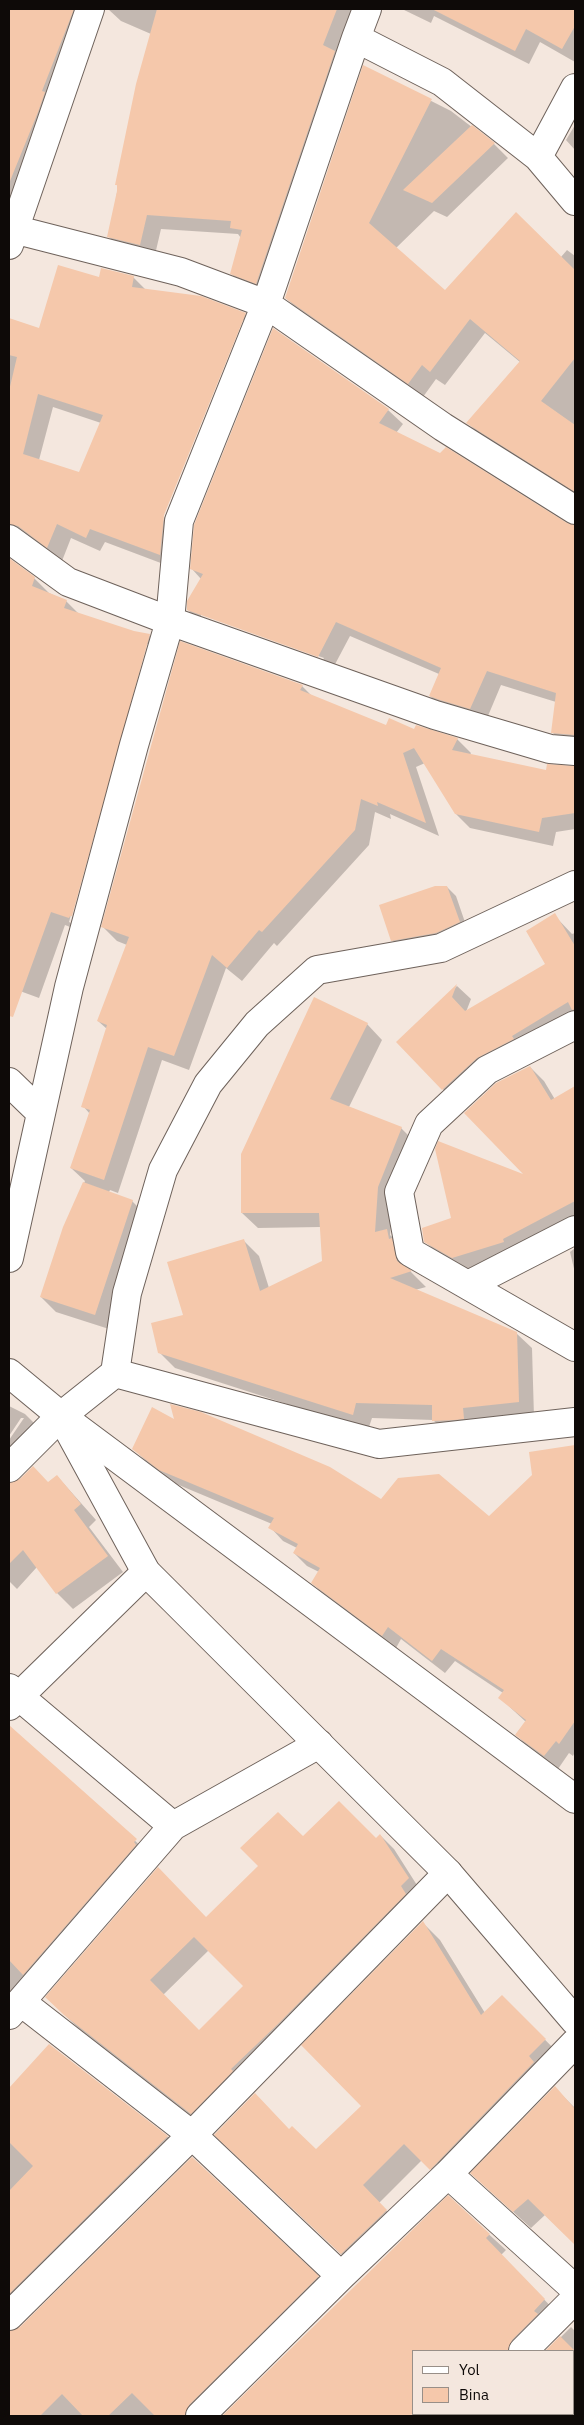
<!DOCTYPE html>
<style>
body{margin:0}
#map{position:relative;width:584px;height:2425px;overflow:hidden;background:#f4e7de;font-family:"IBM Plex Sans",sans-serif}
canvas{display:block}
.frame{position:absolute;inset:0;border:10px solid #0e0a08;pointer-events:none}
.legend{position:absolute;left:412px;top:2350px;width:162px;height:65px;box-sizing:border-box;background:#f4e7de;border:1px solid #988f88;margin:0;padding:6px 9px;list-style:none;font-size:15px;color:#0e0a08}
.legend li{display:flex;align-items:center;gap:10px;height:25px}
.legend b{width:25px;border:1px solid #988f88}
</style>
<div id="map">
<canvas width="584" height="2425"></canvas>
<div class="frame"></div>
<ul class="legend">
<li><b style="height:6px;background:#fff"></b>Yol</li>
<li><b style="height:14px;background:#f5c8ab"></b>Bina</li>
</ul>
</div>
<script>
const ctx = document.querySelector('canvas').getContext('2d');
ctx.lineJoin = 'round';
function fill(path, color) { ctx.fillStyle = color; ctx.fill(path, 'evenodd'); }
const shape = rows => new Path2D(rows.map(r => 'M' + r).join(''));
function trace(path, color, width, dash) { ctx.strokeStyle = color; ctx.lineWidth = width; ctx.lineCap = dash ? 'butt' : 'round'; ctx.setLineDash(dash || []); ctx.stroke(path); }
fill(shape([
 [9,9,99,9,9,231],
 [108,9,357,9,271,297,245,288,231,273,241,238,238,234,161,229,154,259,123,251,109,237,118,187,116,184,151,34,121,21],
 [402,9,575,9,575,62,540,42,529,64,434,16,431,23],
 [364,67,451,111,494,144,508,158,447,217,434,211,395,249,445,292,561,257,567,250,575,256,575,496,482,437,468,423,520,362,485,333,445,385,436,379,423,397,300,312,286,298],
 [575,125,575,150,566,140],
 [133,277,146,290,245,314,259,328,174,568,105,542,100,551,71,538,62,561,9,548,9,319,39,329,100,279],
 [241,320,244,320,163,521,161,521],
 [53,407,101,423,80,474,39,460],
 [388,410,403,424,396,433,567,525,575,527,575,748,566,747,552,732,556,702,501,685,485,723,444,710,430,696,439,674,350,636,332,670,202,624,188,610,201,579,192,569],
 [201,614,324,658,323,660,201,617],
 [9,560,34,578,49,593,66,601,79,614,133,632,149,635,164,649,83,932,65,925,39,998,9,987],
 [146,644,148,644,71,923,69,922],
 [302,686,312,696,387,726,457,739,471,753,470,755,547,772,575,768,575,829,556,832,553,846,470,828,456,814,425,763,416,767,439,836,390,814,391,819,375,812,369,845,277,946,274,943,242,981,226,968,189,1070,162,1060,118,1193,110,1190,109,1192,132,1201,147,1216,109,1329,56,1312,41,1297,64,1228,85,1181,71,1168,90,1114,83,1106,107,1029,98,1021,127,945,117,941,103,927],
 [447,887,456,896,468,931,401,949,392,940],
 [554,915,572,934,575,933,575,1020,457,1104,398,1042,457,986,471,999,466,1012,547,965],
 [367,1024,382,1040,349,1107,401,1128,416,1143,393,1203,390,1235,402,1246,411,1272,426,1287,415,1290,516,1333,532,1348,534,1417,449,1435,433,1420,372,1418,368,1430,175,1368,159,1352,243,1240,259,1256,269,1288,323,1262,321,1227,258,1228,242,1213],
 [530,1067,544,1081,575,1133,575,1233,467,1272,440,1256,425,1241,453,1219,528,1178],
 [575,1248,575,1273,570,1252],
 [9,1406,25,1414,41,1430,10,1480,9,1484,14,1484,33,1468,48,1484,57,1476,96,1520,89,1527,123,1572,73,1609,57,1593,37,1567,17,1589,9,1581,9,1440,24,1418,21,1418,9,1436],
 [176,1421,381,1501,489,1517,534,1475,531,1453,575,1446,575,1752,573,1756,569,1753,558,1769,529,1748,516,1734,526,1722,500,1698,503,1693,455,1661,445,1673,401,1639,396,1648,326,1596,312,1583,319,1572,307,1566,294,1553,297,1548,283,1541,270,1527,272,1524,174,1483,147,1462,134,1449],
 [9,1728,152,1856,9,2016],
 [380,1835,394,1849,422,1893,205,2127,79,2029,47,1997,206,1919,303,1838,376,1840],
 [209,1950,244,1986,199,2031,163,1995],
 [423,1923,440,1940,485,2013,502,1996,562,2057,448,2186,422,2160,379,2203,403,2228,359,2271,233,2152,289,2130,316,2151,363,2106],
 [49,2045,168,2137,183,2153,9,2329,9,2332,318,2277,334,2293,210,2416,9,2416,9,2086,11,2088],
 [555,2088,575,2108,575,2244,545,2215,531,2228,489,2190],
 [448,2197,506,2250,501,2255,564,2320,535,2351,413,2351,413,2414,573,2414,573,2351,547,2351,571,2327,575,2331,575,2416,477,2416,477,2414,471,2416,224,2416]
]), '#0003');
fill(shape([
 [9,9,74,9,42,91,45,92,38,112,10,181],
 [157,9,337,9,323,45,335,51,256,284,230,274,242,230,230,228,231,221,147,215,140,245,107,237,117,191,117,185,115,185,136,84],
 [432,9,575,9,575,26,562,49,526,29,515,51],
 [363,65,432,99,369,223,445,290,516,212,575,270,575,358,541,401,575,425,575,492,466,423,520,361,470,319,430,372,422,365,408,384,285,298],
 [472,125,495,143,432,203,403,190],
 [58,265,99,277,101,268,134,276,132,287,201,296,246,313,164,515,160,555,90,529,86,538,57,524,47,548,18,526,9,524,9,391,17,357,9,355,9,318,39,328],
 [38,394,103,415,79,472,23,454],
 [273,328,389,409,379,423,440,453,446,447,567,523,575,525,575,735,551,733,556,693,487,671,470,709,440,700,429,696,441,668,336,622,318,657,187,610,187,601,203,574,190,569,194,525],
 [9,558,35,577,32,586,67,600,64,608,134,631,150,634,72,916,70,916,69,918,51,912,13,1017,9,1016],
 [180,641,303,685,300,690,386,725,389,718,414,729,416,725,458,738,452,750,546,770,547,764,575,766,575,813,542,818,539,832,455,814,414,748,403,753,426,823,377,802,378,806,361,799,355,830,262,932,259,930,227,968,212,955,174,1056,148,1047,104,1180,70,1168,90,1110,81,1107,107,1025,97,1021,129,937,101,927],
 [435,886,447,886,460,922,436,933,391,941,379,905],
 [555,913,575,946,575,1009,572,1010,568,1002,512,1036,514,1039,477,1058,442,1090,396,1042,457,984,452,997,465,1011,545,964,526,931],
 [314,997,368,1023,330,1099,402,1127,378,1187,375,1232,387,1229,389,1239,392,1238,397,1261,412,1271,390,1278,517,1332,519,1402,463,1408,464,1419,454,1420,432,1421,432,1405,356,1403,353,1415,158,1353,151,1323,183,1315,167,1262,244,1239,260,1291,322,1261,319,1213,241,1213,241,1154],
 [530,1066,551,1100,575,1086,575,1201,503,1239,504,1242,452,1258,424,1242,422,1228,451,1218,435,1149,438,1141,523,1174,464,1113,496,1083],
 [83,1182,133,1200,95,1315,40,1297,63,1227],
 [170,1404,201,1412,330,1467,381,1499,398,1478,439,1474,489,1516,532,1475,529,1452,575,1445,575,1721,559,1744,556,1741,544,1756,515,1735,526,1720,498,1698,504,1690,441,1649,432,1661,388,1627,382,1636,311,1583,320,1568,293,1553,298,1544,268,1528,274,1518,159,1470,132,1449,152,1407,174,1419],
 [33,1466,48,1482,57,1475,81,1504,74,1510,108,1556,56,1594,23,1550,9,1564,9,1483,20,1479],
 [9,1725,137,1839,134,1842,136,1845,23,1975,9,1960],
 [339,1801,376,1838,380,1834,409,1878,401,1886,406,1894,279,2023,231,2069,233,2071,191,2114,64,2015,45,1997,158,1867,206,1917,258,1866,240,1848,278,1812,303,1836],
 [194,1937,243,1986,199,2030,150,1980],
 [423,1921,481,2015,502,1995,546,2039,529,2056,534,2062,430,2170,404,2144,363,2185,387,2210,341,2254,214,2135,255,2093,289,2129,292,2126,316,2149,361,2106,301,2045],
 [49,2044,168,2136,9,2294,9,2191,33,2166,9,2142,9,2088],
 [555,2086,575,2109,575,2245,528,2199,513,2212,470,2173],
 [192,2157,319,2276,189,2405,185,2416,155,2416,132,2393,108,2416,83,2416,62,2394,40,2416,9,2416,9,2331,20,2327],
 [448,2195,490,2234,486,2238,545,2299,534,2311,538,2314,512,2340,508,2351,413,2351,413,2416,222,2416],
 [560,2336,575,2351,545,2351]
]), '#f5c8ab');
const street = shape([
 [356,38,367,9],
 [538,157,575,88],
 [9,228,181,272,266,304,443,427,575,510],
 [9,245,90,9],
 [9,539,68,582,170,621,435,715,550,749,575,751],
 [575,1025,487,1070,429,1124,399,1192,410,1252,575,1347],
 [9,1082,41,1113],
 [9,1258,69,987,134,745,170,621,179,521,266,304,356,38,442,82,538,157,575,201],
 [468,1285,575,1230],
 [115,1373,127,1293,163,1170,208,1084,257,1024,317,970,441,948,575,885],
 [61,1416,575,1799],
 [9,1468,61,1416,115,1373,379,1444,575,1422],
 [9,1688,173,1826],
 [9,1706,146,1572],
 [21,2002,192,2135,341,2276],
 [9,2015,173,1826,319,1744],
 [448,2174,575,2289],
 [9,2316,192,2135,448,1873],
 [523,2351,575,2299],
 [200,2416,341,2276,448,2174,575,2043],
 [459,2416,461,2414]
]);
const secondary = shape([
 [9,1373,61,1416,146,1572,448,1873,575,2021]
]);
trace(street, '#6e625b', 30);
trace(secondary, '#6e625b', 30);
trace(street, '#fff', 28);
trace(secondary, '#fff', 28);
</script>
